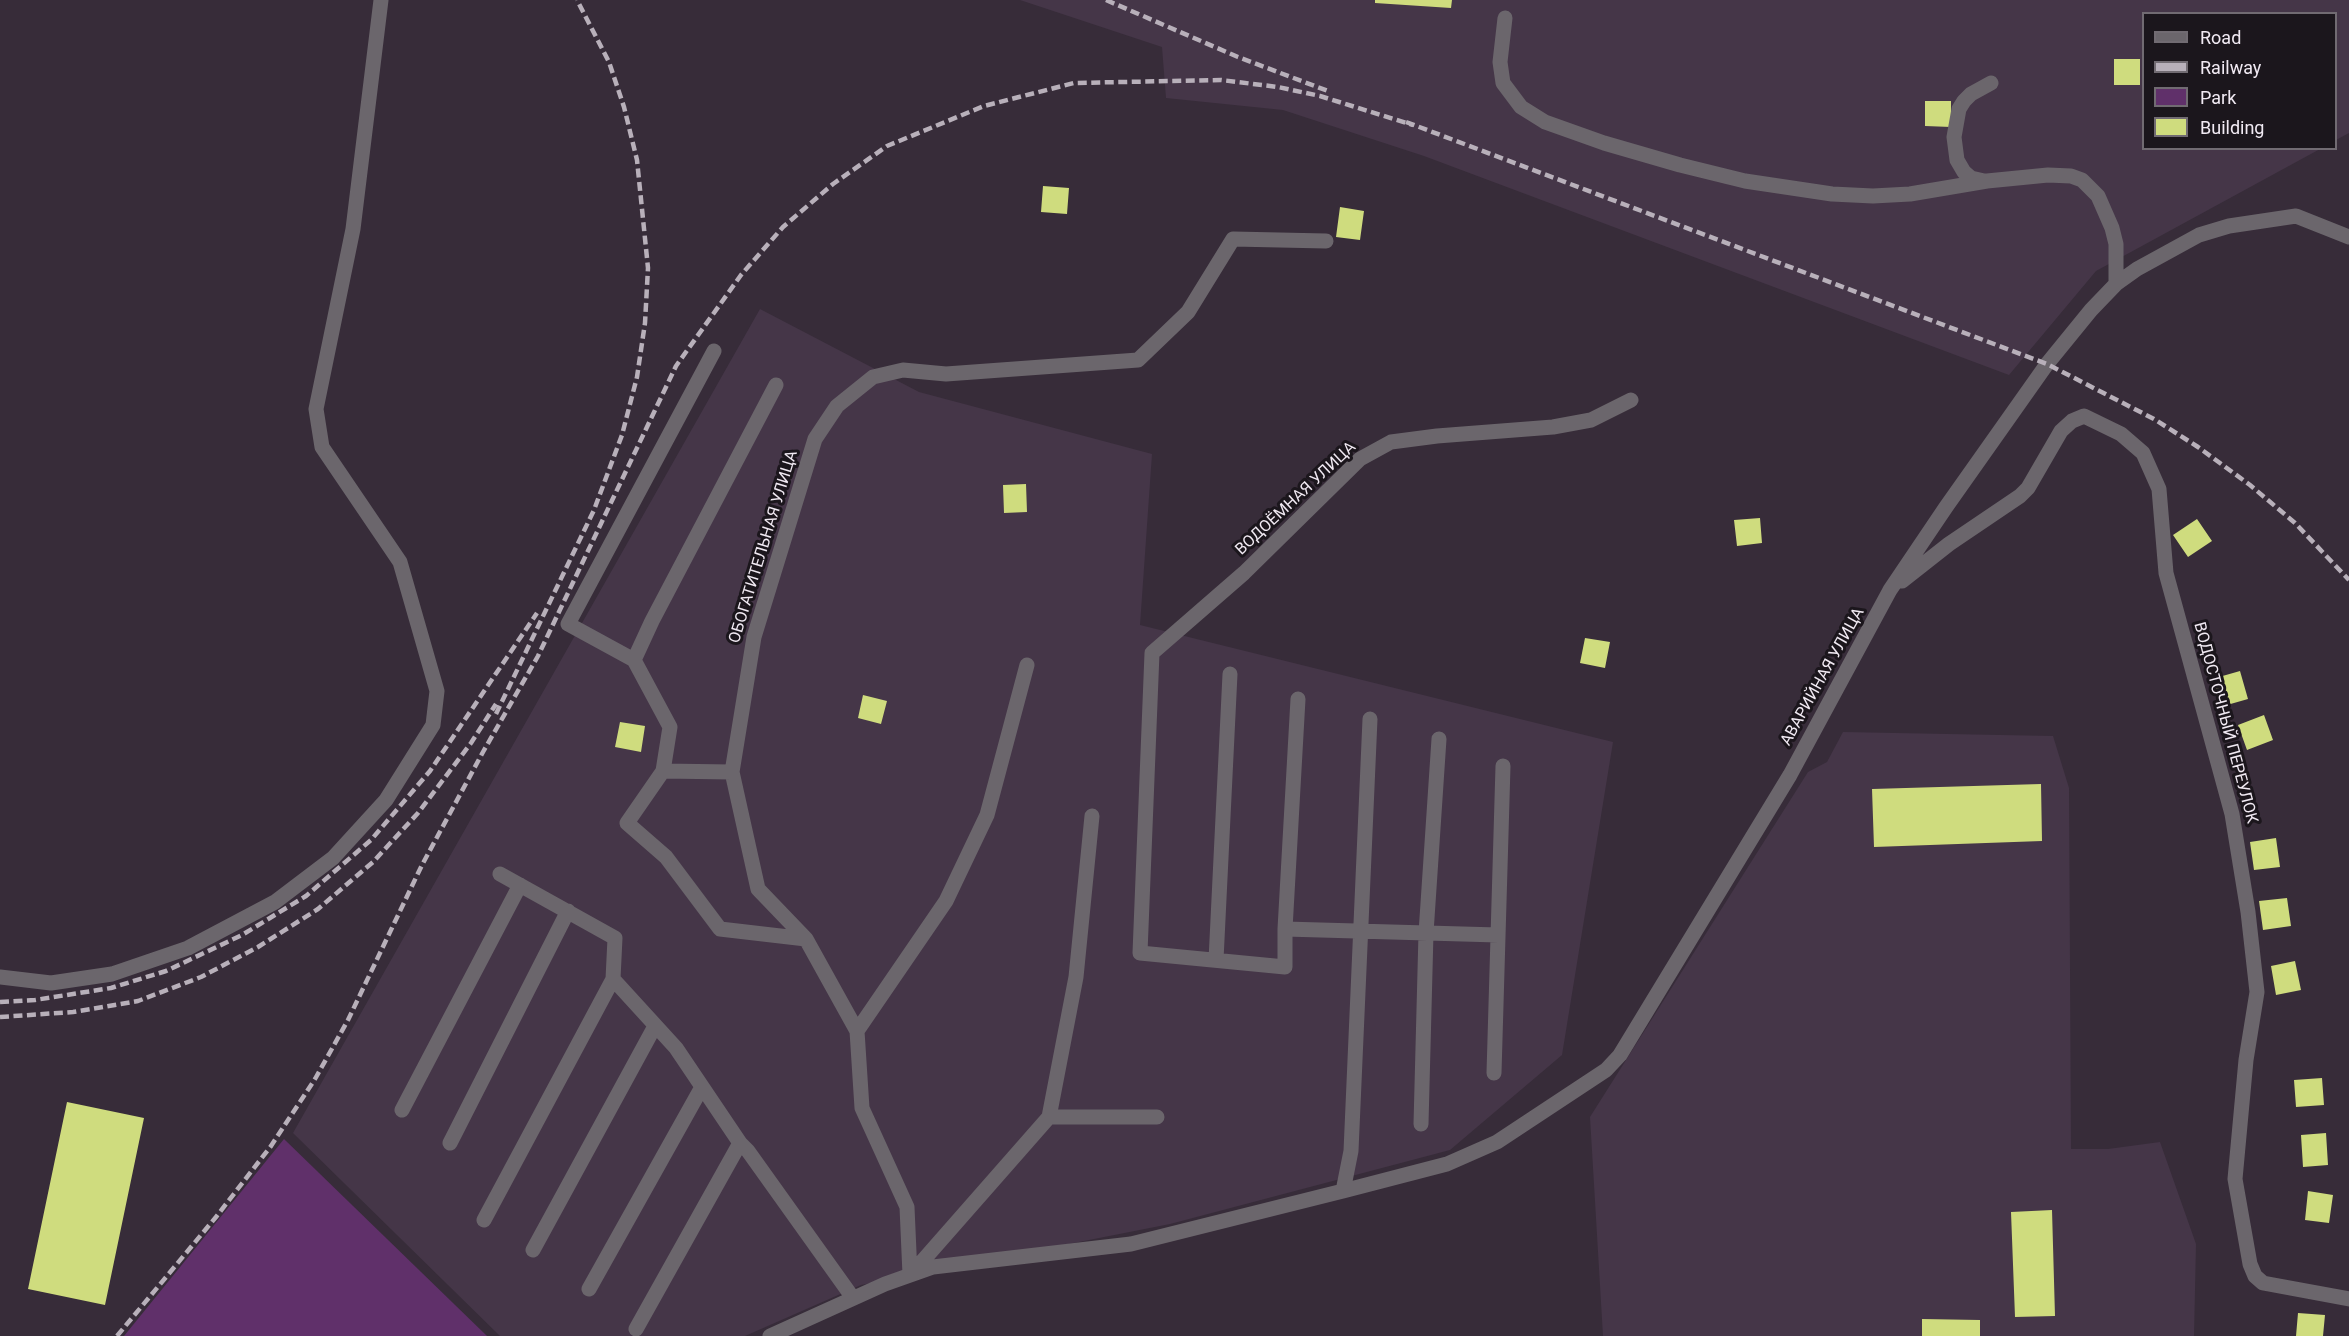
<!DOCTYPE html>
<meta charset="utf-8">
<style>
body{margin:0}
#map{position:relative;width:2349px;height:1336px;overflow:hidden;background:#372c39;font-family:Roboto,sans-serif}
canvas{display:block}
.legend{position:absolute;left:2142px;top:12px;width:195px;height:138px;box-sizing:border-box;background:#1b161c;border:2px solid #716b72;margin:0;padding:8px 10px;list-style:none;font-size:18px;color:#f1eaf3}
.legend li{display:flex;align-items:center;gap:12px;height:30px}
.legend b{width:30px;border:2px solid #716b72}
</style>
<div id="map">
<canvas width="2349" height="1336"></canvas>
<ul class="legend">
<li><b style="height:8px;background:#6b666c"></b>Road</li>
<li><b style="height:8px;background:#b8b0ba"></b>Railway</li>
<li><b style="height:16px;background:#60306a"></b>Park</li>
<li><b style="height:16px;background:#cfdc7e"></b>Building</li>
</ul>
</div>
<script>
const ctx = document.querySelector('canvas').getContext('2d');
ctx.lineJoin = 'round';
function fill(path, color) { ctx.fillStyle = color; ctx.fill(path, 'evenodd'); }
const shape = rows => new Path2D(rows.map(r => 'M' + r).join(''));
function trace(path, color, width, dash) { ctx.strokeStyle = color; ctx.lineWidth = width; ctx.lineCap = dash ? 'butt' : 'round'; ctx.setLineDash(dash || []); ctx.stroke(path); }
function drawText(font, color, halo, rows, align = 'center') {
  ctx.font = font + ' Roboto,sans-serif'; ctx.lineWidth = 6; ctx.setLineDash([]); ctx.textBaseline = 'middle'; ctx.strokeStyle = halo; ctx.fillStyle = color; for (const [text, x, y, turn = 0] of rows) {
    ctx.save(); ctx.translate(x, y); ctx.rotate((+turn || 0) * Math.PI / 180); ctx.textAlign = isNaN(turn) ? turn : align; if (halo) ctx.strokeText(text, 0, 0); ctx.fillText(text, 0, 0); ctx.restore();
  }
}
fill(shape([
 [1020,0,2349,0,2349,133,2336,140,2336,14,2144,14,2144,148,2320,149,2096,271,2009,375,1424,156,1283,110,1166,98,1162,47],
 [760,309,919,392,1152,454,1140,625,1613,742,1562,1055,1450,1150,1170,1224,861,1285,745,1336,500,1336,293,1133],
 [1843,732,2053,736,2069,788,2071,1149,2108,1149,2160,1142,2196,1244,2194,1336,1603,1336,1590,1117,1808,772,1827,762]
]), '#453648');
fill(shape([
 [284,1139,487,1336,124,1336]
]), '#60306a');
fill(shape([
 [1375,0,1452,0,1451,8,1375,3],
 [2114,59,2140,59,2140,85,2114,85],
 [1925,101,1951,101,1951,127,1925,126],
 [1043,186,1069,188,1067,214,1041,212],
 [1340,207,1364,211,1360,240,1336,237],
 [1026,484,1027,512,1004,513,1003,485],
 [1760,518,1762,543,1737,546,1734,520],
 [2197,519,2212,541,2188,557,2173,535],
 [1585,638,1610,642,1605,668,1580,663],
 [2240,671,2248,699,2220,707,2212,679],
 [863,695,887,701,881,724,858,718],
 [2264,715,2273,740,2247,750,2238,725],
 [620,722,645,726,641,752,615,747],
 [2041,784,2042,841,1874,847,1872,789],
 [2276,838,2280,867,2254,870,2250,842],
 [2287,898,2291,926,2263,930,2259,901],
 [2295,961,2301,990,2276,995,2271,966],
 [2322,1078,2324,1105,2296,1107,2294,1080],
 [67,1102,144,1118,105,1305,28,1289],
 [2326,1133,2328,1165,2303,1167,2301,1135],
 [2308,1191,2333,1195,2329,1223,2305,1220],
 [2052,1210,2055,1316,2015,1317,2011,1212],
 [2298,1313,2325,1315,2323,1336,2296,1336],
 [1922,1319,1980,1320,1980,1336,1922,1336]
]), '#cfdc7e');
trace(shape([
 [1505,18,1500,62,1503,83,1521,107,1545,122,1604,143,1680,165,1745,181,1832,194,1873,196,1910,194,1987,181,2048,175,2071,176,2082,180,2098,196,2112,228,2116,244,2116,284],
 [1984,181,1971,178,1964,172,1957,160,1954,137,1959,109,1964,101,1971,94,1991,83],
 [776,385,652,621,634,660,670,727,663,771,627,823,666,857,720,929,806,939],
 [1902,581,1949,544,2020,496,2028,488,2061,431,2072,421,2084,416,2121,434,2143,453,2159,489,2166,573,2232,814,2248,912,2257,992,2246,1060,2235,1179,2250,1264,2255,1276,2263,1283,2349,1299],
 [634,660,568,624,714,351],
 [663,771,732,772],
 [500,874,615,938,613,979,676,1048,740,1143],
 [1285,929,1298,699],
 [1498,935,1285,929,1285,967,1140,953,1152,653,1244,573,1360,459,1391,442,1437,436,1553,427,1591,420,1631,400],
 [1216,960,1230,674],
 [0,977,51,983,112,974,188,948,275,902,333,858,386,800,433,725,437,691,400,562,322,447,316,409,353,229,381,0],
 [857,1031,946,901,987,815,1027,665],
 [1494,1073,1503,766],
 [402,1110,520,885],
 [1049,1117,1157,1117],
 [1421,1124,1426,933,1439,739],
 [450,1143,568,911],
 [1343,1191,1447,1164,1497,1142,1606,1070,1620,1055,1790,775,1890,590,1946,507,2047,364,2091,310,2116,284,2137,269,2199,235,2229,226,2296,216,2349,237],
 [484,1220,613,979],
 [533,1250,655,1026],
 [912,1273,1049,1117,1076,977,1092,816],
 [910,1275,907,1207,862,1108,857,1031,806,939,758,889,732,772,754,637,815,439,837,406,873,377,903,370,946,374,1138,360,1188,312,1233,239,1326,241],
 [589,1289,702,1087],
 [636,1329,740,1143,748,1151,853,1298],
 [770,1336,885,1284,933,1267,1131,1244,1343,1191,1351,1151,1370,719]
]), '#6b666c', 15);
trace(shape([
 [1106,0,1238,57,1328,91],
 [1406,122,2047,364,2154,419,2198,447,2250,485,2295,523,2349,580],
 [496,714,594,510,622,435,637,377,645,323,648,268,637,160,624,107,609,62,577,0],
 [0,1002,35,1000,111,988,166,971,242,935,306,896,371,840,430,771,537,613],
 [0,1017,73,1012,138,1001,201,977,258,947,318,909,373,862,418,813,471,743,496,704],
 [117,1336,216,1217,271,1146,315,1079,348,1020,422,865,483,752,538,656,676,366,741,275,783,227,833,184,887,146,984,106,1074,83,1221,80,1278,87,1320,96,1413,125]
]), '#b8b0ba', 4.5, [9, 4.5]);
drawText('16px', '#f1eaf3', '#1b161c', [
 ["ВОДОЁМНАЯ УЛИЦА",1296,499,-43],
 ["ОБОГАТИТЕЛЬНАЯ УЛИЦА",764,547,-73],
 ["АВАРИЙНАЯ УЛИЦА",1823,677,-61],
 ["ВОДОСТОЧНЫЙ ПЕРЕУЛОК",2225,723,75]
]);
</script>
